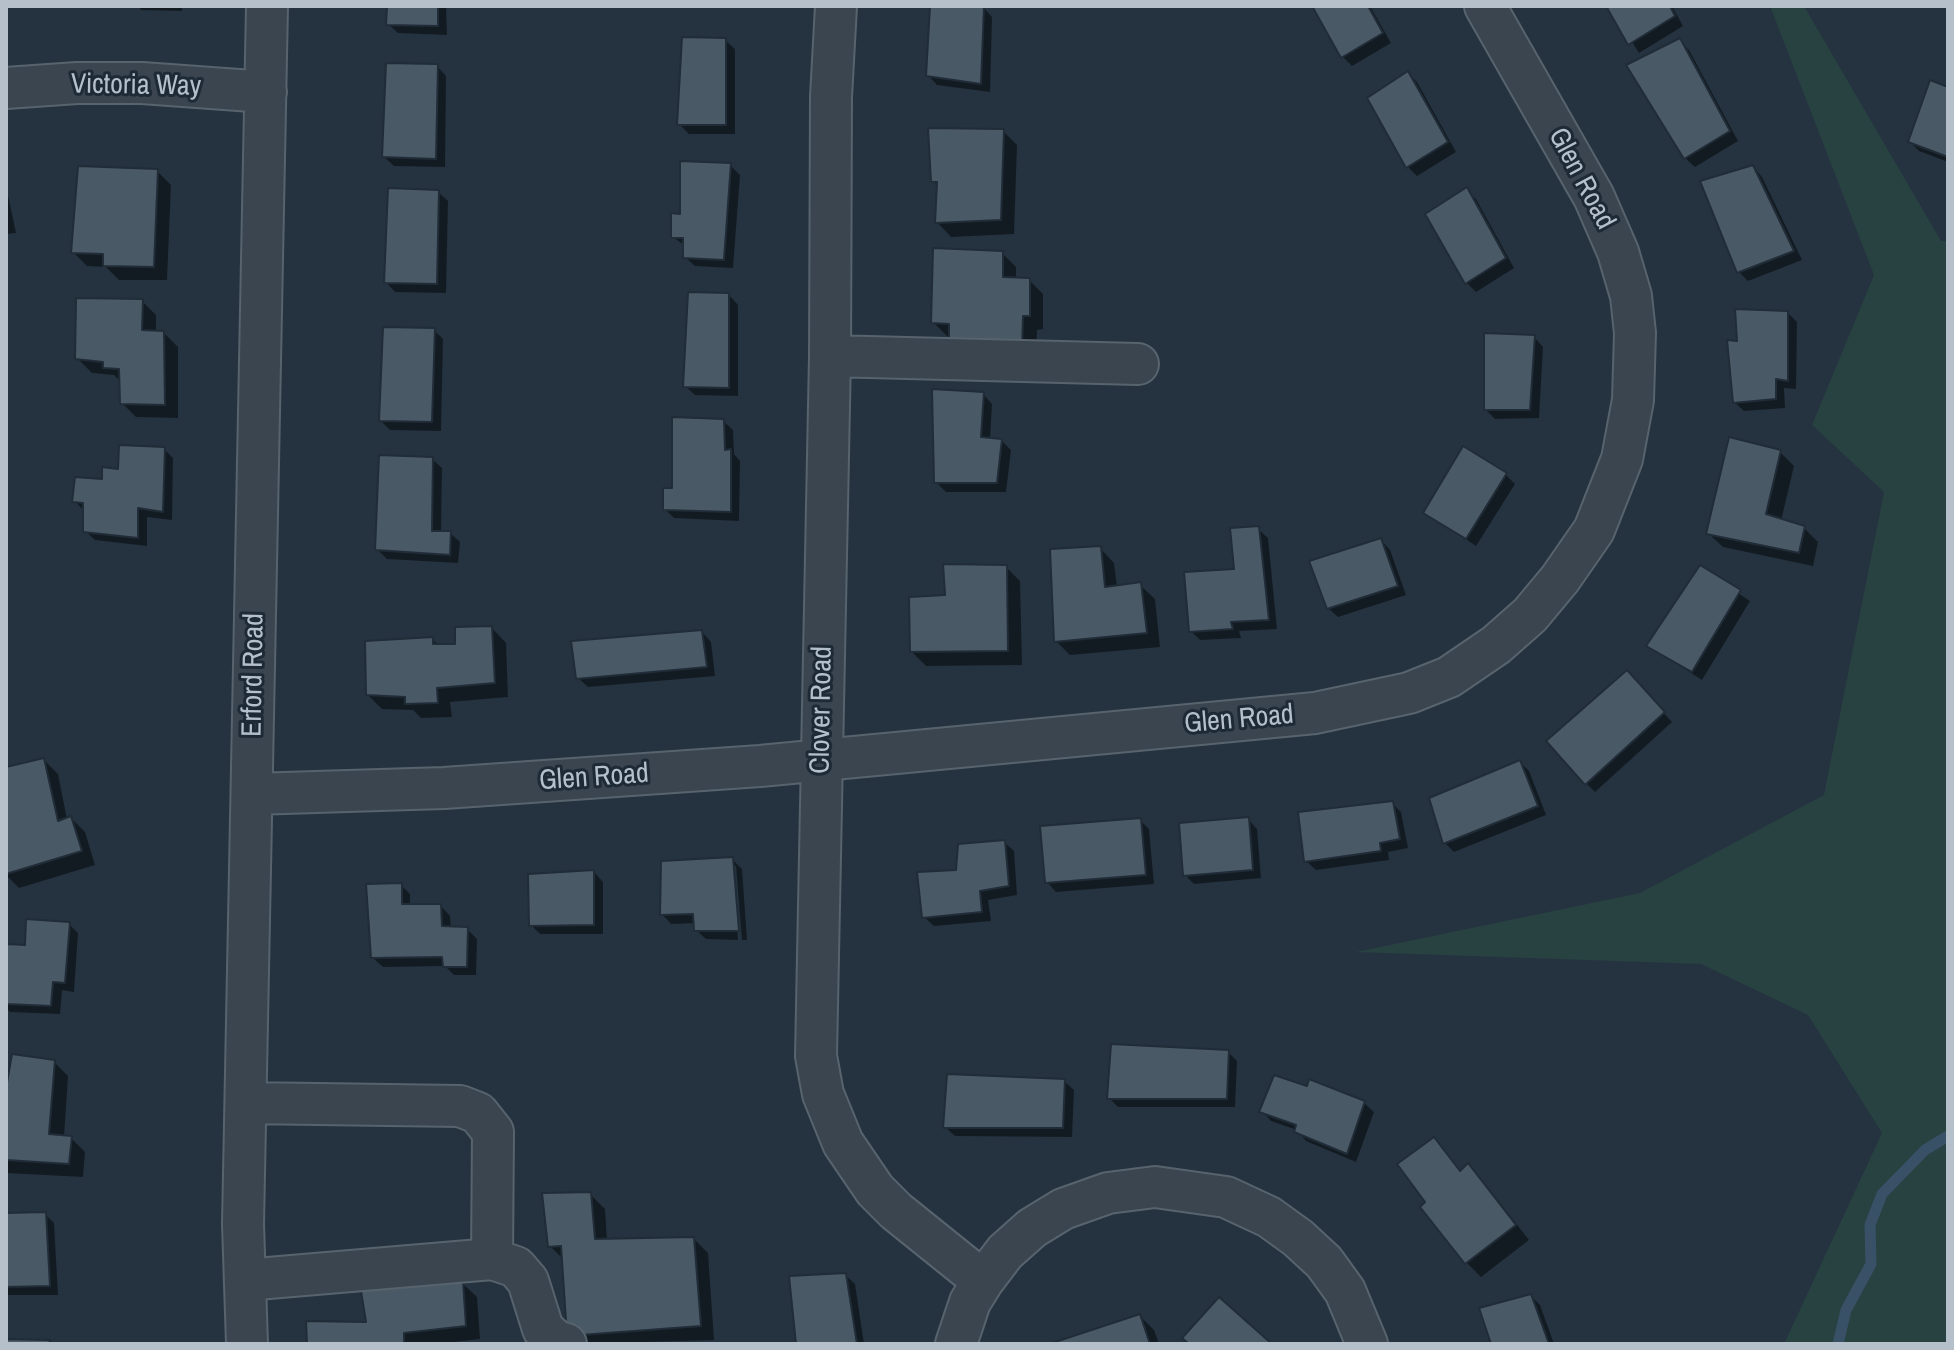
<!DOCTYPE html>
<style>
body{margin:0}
#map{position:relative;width:1954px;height:1350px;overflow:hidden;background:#253340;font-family:"Archivo Narrow",sans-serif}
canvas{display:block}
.frame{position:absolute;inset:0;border:8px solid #b6c0ca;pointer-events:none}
</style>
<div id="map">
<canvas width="1954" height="1350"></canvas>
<div class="frame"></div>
</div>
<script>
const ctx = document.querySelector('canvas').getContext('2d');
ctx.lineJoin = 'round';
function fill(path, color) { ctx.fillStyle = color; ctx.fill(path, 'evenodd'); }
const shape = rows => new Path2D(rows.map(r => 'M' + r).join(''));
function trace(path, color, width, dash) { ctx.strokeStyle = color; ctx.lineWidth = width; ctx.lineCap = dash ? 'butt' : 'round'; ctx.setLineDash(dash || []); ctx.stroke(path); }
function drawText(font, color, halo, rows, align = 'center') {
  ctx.font = font + ' "Archivo Narrow",sans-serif'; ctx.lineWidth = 6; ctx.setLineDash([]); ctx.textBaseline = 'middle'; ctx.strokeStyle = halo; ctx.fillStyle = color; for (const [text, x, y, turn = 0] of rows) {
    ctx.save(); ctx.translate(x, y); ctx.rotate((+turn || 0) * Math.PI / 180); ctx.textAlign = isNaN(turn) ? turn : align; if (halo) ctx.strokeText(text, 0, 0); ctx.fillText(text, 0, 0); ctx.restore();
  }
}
fill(shape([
 [1770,6,1804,6,1941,241,1948,241,1948,1344,1784,1344,1882,1133,1808,1015,1701,964,1356,952,1640,893,1824,795,1884,492,1812,425,1874,275]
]), '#284141');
fill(shape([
 [138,6,182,6,182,11,141,10],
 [389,6,446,6,447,35,398,33,388,24],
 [932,6,983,7,992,17,990,92,937,85,928,75],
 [1314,6,1370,6,1391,43,1352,66,1343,57],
 [1609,6,1672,6,1683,26,1639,53],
 [725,40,735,49,735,134,689,134,679,124],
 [1680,41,1689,50,1738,141,1695,167,1685,158],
 [437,66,446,76,445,167,394,166,384,157],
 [1408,73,1417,82,1456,152,1417,176,1408,167],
 [1948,89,1948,162,1919,151,1910,142],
 [1003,131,1017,145,1014,234,951,237,937,222,939,187,933,181],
 [730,165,740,175,733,268,695,266,685,257,685,246,673,237,682,216],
 [1753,167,1762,177,1802,260,1748,281,1739,272],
 [157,171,171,185,167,280,119,280,106,267,87,266,73,252],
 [6,186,16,233,6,234],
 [1466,190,1476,199,1514,268,1476,292,1466,282],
 [438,192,448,201,446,293,395,292,386,282],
 [1002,253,1016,267,1016,279,1029,280,1043,294,1043,329,1037,330,1036,363,947,336,933,322],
 [729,295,738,305,738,396,695,395,685,386],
 [142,301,156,315,156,333,164,333,178,347,178,418,136,417,122,403,120,381,114,375,92,373,77,358],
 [1788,313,1797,322,1796,389,1784,388,1785,408,1744,411,1734,402,1739,343],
 [434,330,443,339,441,431,390,430,381,421],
 [1534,337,1543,347,1539,418,1495,419,1486,410],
 [983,394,992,404,990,440,1002,441,1011,450,1006,492,946,492,936,482],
 [723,421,733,430,734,454,740,461,739,521,674,518,665,509,674,490],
 [164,449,173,458,172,520,147,517,147,546,95,540,85,531,84,511,75,501,120,471],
 [1780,452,1794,466,1781,521,1804,528,1818,542,1813,566,1723,547,1708,533],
 [432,459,442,468,441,533,450,533,460,542,458,563,387,559,377,549],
 [1506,475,1515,484,1476,546,1426,512],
 [1258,529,1268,538,1277,629,1239,631,1241,638,1200,640,1191,631,1237,571],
 [1381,540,1390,550,1406,595,1338,617,1328,608],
 [1100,548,1114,563,1117,587,1140,585,1155,599,1160,647,1070,655,1056,641],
 [1006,567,1020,581,1022,665,926,666,912,652],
 [1700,568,1750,601,1702,680,1649,646],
 [492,628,506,643,508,697,450,702,452,717,421,718,413,710,382,709,368,695,432,639,440,646,457,646],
 [702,632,711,642,715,676,588,687,578,678],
 [1636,682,1672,722,1595,792,1586,783],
 [44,760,58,774,67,819,71,818,85,832,95,865,19,888,6,875,6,798],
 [1520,762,1529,771,1546,815,1454,852,1445,843],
 [1392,803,1401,812,1408,848,1388,852,1389,860,1316,870,1306,861],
 [1248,819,1257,829,1261,878,1194,884,1185,875],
 [1140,820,1149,829,1154,884,1056,892,1047,882],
 [1004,842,1014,851,1017,895,988,900,991,921,934,926,924,917,958,872],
 [732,859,742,869,747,940,742,940,736,866,732,866,738,940,706,939,696,930,696,923,671,924,662,914],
 [594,872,603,882,603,934,540,934,531,925],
 [401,885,410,894,410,906,441,906,450,916,451,929,467,929,477,939,476,975,454,975,445,966,383,967,373,958],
 [69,924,78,933,74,992,62,990,60,1014,10,1012,6,1008,9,946,27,948],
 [1228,1052,1237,1061,1235,1107,1118,1107,1109,1098],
 [54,1062,68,1076,64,1137,71,1138,85,1152,83,1177,6,1173,6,1090],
 [1064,1081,1074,1090,1072,1137,955,1136,945,1127],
 [1364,1103,1374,1112,1356,1162,1306,1141,1297,1130,1271,1121,1262,1111],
 [1433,1139,1462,1172,1468,1166,1482,1180,1529,1240,1481,1277,1467,1263,1428,1202],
 [590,1194,605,1209,607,1241,694,1239,708,1253,714,1340,578,1344,564,1260,550,1246],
 [45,1214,54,1223,58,1295,6,1295,6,1215],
 [845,1275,855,1284,864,1344,798,1344],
 [462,1283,477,1297,480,1339,437,1344,309,1344,368,1324],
 [1531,1296,1540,1305,1554,1344,1493,1344],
 [1140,1316,1154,1330,1159,1344,1055,1344]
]), '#0007');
trace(shape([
 [1838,1344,1846,1310,1871,1264,1870,1225,1882,1194,1925,1150,1948,1136]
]), '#395167', 11);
const building = shape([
 [387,6,438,6,438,26,386,25,387,6],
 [930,6,984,6,981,84,926,76,930,6],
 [1312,6,1368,6,1383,33,1341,58,1312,6],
 [1606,6,1670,6,1675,16,1628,45,1606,6],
 [682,37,726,38,726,125,677,125,682,37],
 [1680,38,1730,131,1684,159,1626,65,1680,38],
 [386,63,438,64,436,159,382,157,386,63],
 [1408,71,1448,142,1406,168,1367,98,1408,71],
 [1930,80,1948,87,1948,157,1908,142,1930,80],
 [928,128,1004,129,1001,220,935,223,937,182,931,182,928,128],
 [680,161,731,163,724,260,683,258,683,238,671,238,671,213,680,214,680,161],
 [1753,165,1794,251,1737,273,1700,181,1753,165],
 [78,166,158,169,154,267,103,266,103,254,71,253,78,166],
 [1467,187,1506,258,1465,284,1425,214,1467,187],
 [388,188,439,190,437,284,384,283,388,188],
 [933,248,1003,251,1003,277,1030,278,1030,316,1023,316,1022,350,949,350,949,324,931,323,933,248],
 [688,292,729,293,729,388,683,387,688,292],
 [76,298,143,299,142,330,164,331,165,405,120,404,119,369,103,368,103,362,75,359,76,298],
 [1735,309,1788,311,1788,381,1776,379,1776,399,1733,403,1727,340,1737,341,1735,309],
 [383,327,435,328,432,422,379,421,383,327],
 [1484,333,1535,335,1530,410,1484,410,1484,333],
 [932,389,984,392,981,437,1002,439,997,483,934,483,932,389],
 [672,417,724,419,725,450,731,449,731,512,663,510,663,488,672,488,672,417],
 [1729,437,1781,450,1766,514,1805,526,1799,553,1706,534,1729,437],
 [119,445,165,447,163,512,138,508,138,538,83,532,83,503,72,502,75,477,102,479,102,467,118,469,119,445],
 [1463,446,1507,473,1466,539,1423,513,1463,446],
 [379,455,433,457,432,531,451,531,450,555,375,550,379,455],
 [1259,526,1269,620,1231,622,1233,629,1189,632,1184,572,1234,569,1230,528,1259,526],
 [1381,538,1398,586,1327,609,1309,561,1381,538],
 [1101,546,1105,587,1141,582,1147,633,1054,642,1050,549,1101,546],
 [943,564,1007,565,1008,651,910,652,909,597,945,595,943,564],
 [1700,565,1741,590,1692,672,1646,646,1700,565],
 [492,626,495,683,437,688,438,703,405,704,405,697,366,695,365,641,433,637,433,644,455,644,455,627,492,626],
 [702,630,707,667,576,679,571,641,702,630],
 [1627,670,1665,712,1585,785,1546,741,1627,670],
 [44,758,58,821,71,816,82,851,6,874,6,767,44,758],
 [1520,760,1538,806,1443,844,1429,798,1520,760],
 [1393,801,1400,839,1380,843,1381,851,1304,862,1298,812,1393,801],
 [1249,817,1253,870,1183,876,1179,823,1249,817],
 [1141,818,1146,875,1045,883,1040,826,1141,818],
 [1005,840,1009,886,980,891,982,912,922,918,917,872,956,870,958,844,1005,840],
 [733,857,739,931,694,931,693,914,660,915,661,861,733,857],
 [594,870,594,925,529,926,528,874,594,870],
 [402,883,402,904,441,904,442,926,468,927,467,967,443,967,442,957,371,958,366,884,402,883],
 [26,919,70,922,65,983,53,982,51,1006,6,1004,7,944,25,945,26,919],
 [1111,1044,1229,1050,1227,1099,1107,1099,1111,1044],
 [12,1054,55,1060,49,1134,72,1136,69,1164,6,1160,6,1088,12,1054],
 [947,1074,1065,1079,1063,1128,943,1128,947,1074],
 [1274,1075,1307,1086,1309,1079,1365,1101,1347,1154,1294,1132,1296,1125,1259,1112,1274,1075],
 [1434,1137,1460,1171,1468,1163,1516,1225,1465,1264,1420,1207,1425,1202,1397,1164,1434,1137],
 [591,1192,595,1239,694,1237,701,1326,567,1336,561,1246,548,1247,542,1193,591,1192],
 [46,1212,50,1286,6,1287,6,1213,46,1212],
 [846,1273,857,1344,796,1344,789,1276,846,1273],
 [463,1281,466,1326,404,1333,404,1344,307,1344,306,1321,366,1322,360,1285,463,1281],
 [1531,1294,1549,1344,1491,1344,1479,1308,1531,1294],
 [1219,1297,1272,1344,1189,1344,1182,1338,1219,1297],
 [1140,1314,1150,1344,1049,1344,1140,1314],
 [6,1339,50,1340,49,1344,6,1344,6,1339]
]);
fill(building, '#4a5966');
trace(building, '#202c37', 2);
const minor = shape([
 [836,6,831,97,830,356,816,1056,823,1094,843,1143,875,1190,896,1211,983,1281],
 [6,88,77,83,142,83,266,92],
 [830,356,1138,364],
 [252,794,444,788,760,766,1315,713,1409,693,1449,677,1496,645,1530,615,1560,579,1594,530,1622,459,1633,400,1635,333,1631,296,1618,252,1594,197,1485,6],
 [246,1103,460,1106,478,1113,493,1132,492,1259],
 [245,1280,492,1259,516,1267,528,1281,543,1329,556,1341,566,1344],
 [247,1344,243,1224,267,6],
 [956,1344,970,1302,983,1281,1005,1252,1032,1228,1063,1209,1108,1193,1155,1187,1226,1197,1269,1217,1298,1238,1324,1262,1345,1291,1367,1344]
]);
trace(minor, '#57636d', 44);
trace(minor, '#3a4550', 40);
drawText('28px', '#b6c0ca', '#1e2a35', [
 ["Victoria Way",136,86,1],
 ["Glen Road",1581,179,62],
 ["Erford Road",254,675,-89],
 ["Clover Road",822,710,-89],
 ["Glen Road",1239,720,-5],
 ["Glen Road",594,778,-4]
]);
</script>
